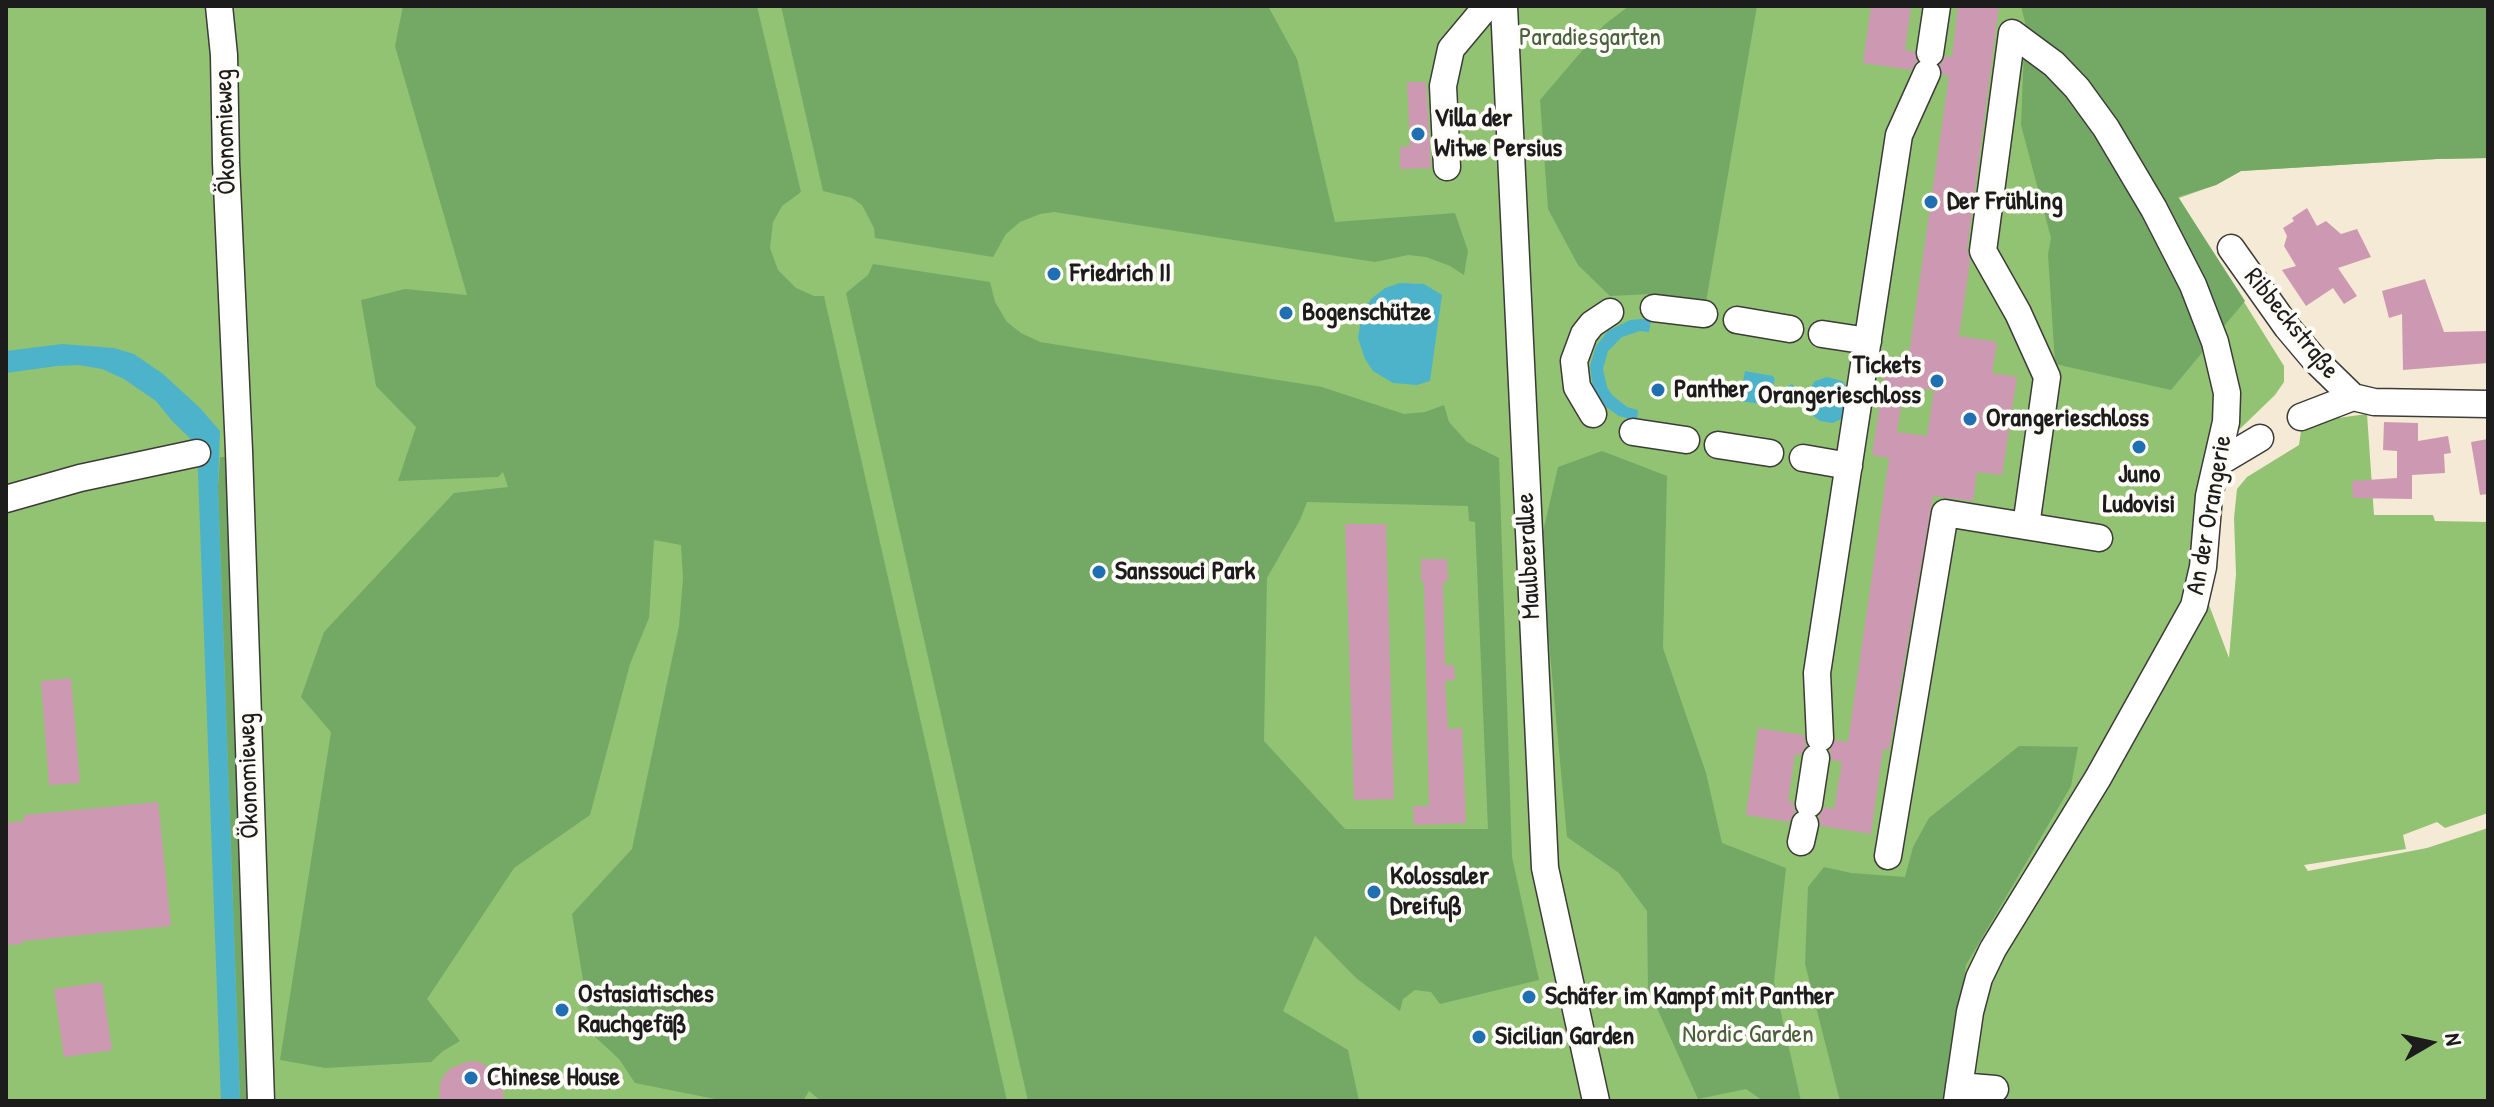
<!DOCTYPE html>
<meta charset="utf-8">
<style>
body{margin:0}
#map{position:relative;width:2494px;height:1107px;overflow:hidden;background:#f5ead5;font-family:"Patrick Hand",sans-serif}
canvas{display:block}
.frame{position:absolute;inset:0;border:8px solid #1c1c1c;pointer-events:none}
.north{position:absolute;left:2390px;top:1003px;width:80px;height:80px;-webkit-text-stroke:6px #fdfcf7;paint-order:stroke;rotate:81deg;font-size:22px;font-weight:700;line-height:32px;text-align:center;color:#1c1c1c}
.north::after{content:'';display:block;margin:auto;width:28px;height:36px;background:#1c1c1c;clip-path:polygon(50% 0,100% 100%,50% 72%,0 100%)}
</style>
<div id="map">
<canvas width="2494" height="1107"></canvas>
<div class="frame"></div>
<div class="north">N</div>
</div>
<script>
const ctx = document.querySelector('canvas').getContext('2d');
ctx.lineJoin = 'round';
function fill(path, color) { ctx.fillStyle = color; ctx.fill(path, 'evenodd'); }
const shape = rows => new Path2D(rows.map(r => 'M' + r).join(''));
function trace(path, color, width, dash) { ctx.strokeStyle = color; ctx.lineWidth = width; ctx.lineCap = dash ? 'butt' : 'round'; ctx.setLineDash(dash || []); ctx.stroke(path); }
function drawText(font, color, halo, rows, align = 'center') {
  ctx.font = font + ' "Patrick Hand",sans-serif'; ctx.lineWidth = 8; ctx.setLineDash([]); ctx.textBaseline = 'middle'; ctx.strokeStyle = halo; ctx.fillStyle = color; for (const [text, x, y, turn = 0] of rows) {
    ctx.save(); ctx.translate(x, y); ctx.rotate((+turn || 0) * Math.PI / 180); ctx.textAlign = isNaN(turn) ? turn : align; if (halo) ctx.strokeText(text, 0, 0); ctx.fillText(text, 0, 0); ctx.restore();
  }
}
fill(shape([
 [6,6,2488,6,2488,158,2437,159,2241,171,2216,185,2179,198,2284,366,2284,382,2275,395,2215,453,2206,597,2229,658,2236,574,2234,518,2237,489,2247,477,2299,445,2301,431,2330,419,2367,414,2374,515,2433,515,2435,521,2488,522,2488,813,2445,828,2437,822,2403,835,2406,849,2304,865,2308,871,2427,848,2488,828,2488,1101,6,1101]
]), '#91c373');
fill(shape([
 [403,6,757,6,801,192,782,206,773,222,770,248,778,270,796,288,814,296,824,296,1007,1101,821,1101,809,1091,803,1101,725,1101,635,1083,619,1059,592,1034,572,914,632,849,679,626,683,579,681,545,654,540,649,618,630,664,590,815,514,868,427,999,460,1041,443,1051,431,1062,325,1068,280,1060,331,732,301,697,324,632,454,493,508,487,503,472,498,477,398,481,416,427,376,386,361,300,405,289,467,295,395,46],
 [781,6,1268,6,1297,59,1335,222,1455,213,1468,251,1464,275,1450,266,1426,257,1408,255,1375,262,1054,212,1040,214,1020,222,1006,234,993,257,875,238,874,228,862,205,852,198,823,191],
 [1629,6,1757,6,1706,302,1651,294,1610,296,1578,265,1548,209,1540,100,1604,25],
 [2021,6,2488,6,2488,158,2437,159,2241,171,2216,185,2178,197,2245,301,2171,390,2055,364,2048,254,2051,238,2021,125,2025,22],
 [873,264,990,282,995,302,1007,322,1021,333,1040,342,1322,387,1404,414,1425,412,1444,405,1449,422,1467,442,1499,458,1512,857,1539,980,1440,1004,1431,992,1415,990,1403,999,1400,1011,1356,978,1315,936,1283,1011,1348,1050,1359,1101,1028,1101,846,293,868,275],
 [1307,502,1468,506,1469,521,1475,522,1488,829,1345,829,1264,741,1267,578,1300,520],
 [1602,451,1667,476,1663,648,1706,773,1722,843,1786,868,1774,982,1801,1101,1763,1101,1746,1089,1698,1099,1648,988,1647,911,1619,873,1567,837,1540,545,1558,467],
 [220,457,228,457,255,1101,240,1101,218,487],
 [2019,746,2078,747,2071,786,1966,965,1946,1101,1840,1101,1805,964,1808,887,1824,867,1851,873,1905,877,1913,847,1929,818]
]), '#74a965');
fill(shape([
 [1400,283,1424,284,1442,295,1430,381,1417,385,1393,383,1373,371,1365,359,1358,338,1362,314,1371,299,1385,288],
 [1641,319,1651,320,1649,332,1640,331,1622,337,1608,351,1603,369,1607,387,1612,395,1627,407,1638,410,1637,421,1619,416,1606,407,1593,388,1590,366,1596,346,1608,331,1630,320],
 [62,344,114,348,134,354,163,374,200,408,220,431,218,487,240,1101,221,1101,197,445,173,422,156,401,124,379,102,369,78,365,57,366,6,373,6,351],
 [1745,371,1773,376,1775,380,1772,387,1784,388,1792,384,1796,390,1807,392,1815,381,1827,377,1842,381,1851,392,1843,418,1833,423,1820,421,1811,414,1806,400,1794,399,1787,403,1783,397,1770,395,1771,403,1768,405,1740,401]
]), '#4cb3cb');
fill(shape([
 [1871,6,1911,6,1905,50,1914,51,1917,61,1911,70,1863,63],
 [1958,6,1999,6,1967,249,1970,261,1959,336,1997,342,1992,373,2017,377,2002,475,1977,472,1973,501,1933,496,1889,750,1883,749,1871,834,1821,826,1819,816,1825,807,1834,809,1842,762,1832,760,1830,750,1835,740,1848,742,1889,458,1872,455,1884,378,1887,358,1908,361,1949,76,1942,75,1940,65,1946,56,1952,57],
 [1904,386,1934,390,1927,436,1897,432],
 [1407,82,1426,82,1431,168,1400,169,1400,147,1410,146],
 [2307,208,2317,226,2326,221,2341,234,2357,229,2371,257,2338,268,2357,296,2344,304,2333,288,2306,306,2282,270,2296,266,2284,246,2287,236,2283,228,2294,221,2292,218],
 [2425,279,2444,332,2488,331,2488,363,2403,370,2402,314,2389,318,2382,291],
 [2384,422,2418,423,2418,441,2448,436,2451,453,2444,454,2445,473,2412,475,2412,499,2353,498,2352,481,2397,478,2397,451,2383,450],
 [2488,439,2488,494,2480,495,2471,442],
 [1345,524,1386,524,1394,799,1354,800],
 [1421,559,1447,559,1448,581,1443,582,1445,665,1454,665,1455,680,1445,681,1448,729,1462,728,1466,823,1414,825,1413,806,1429,806,1424,582,1421,582],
 [71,678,80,783,49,785,41,681],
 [1758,728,1804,735,1806,746,1800,755,1795,754,1788,801,1793,802,1795,812,1789,822,1746,815],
 [158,802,171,926,22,941,22,944,6,945,6,823,24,821,24,815],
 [102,982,112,1050,64,1057,54,989],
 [470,1061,480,1062,497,1073,502,1081,504,1101,439,1101,440,1084,444,1075,451,1068]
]), '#cd99b2');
const minor = shape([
 [219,6,224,55,226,163,239,451,261,1101],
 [1504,6,1545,868,1596,1101],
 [1930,53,1937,6],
 [1447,167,1443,86,1451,49,1487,6],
 [2231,248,2287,327,2314,359,2353,397,2374,402,2488,404],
 [1654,308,1704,314],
 [1737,320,1790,329],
 [1822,334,1868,341],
 [1593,414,1577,387,1574,361,1584,334,1592,324,1610,312],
 [2301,417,2353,397],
 [1633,432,1686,440],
 [1718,445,1770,453],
 [1803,458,1849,466],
 [2218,463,2260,438],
 [6,499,80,478,197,453],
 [1820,738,1817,673,1899,135,1927,73],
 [1809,804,1816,758],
 [1801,842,1805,824],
 [1888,856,1945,513,2099,538],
 [1959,1086,1995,1089],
 [1957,1101,1970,1012,1979,978,1993,949,2098,778,2194,606,2203,567,2209,496,2226,422,2227,393,2215,342,2193,285,2154,209,2106,128,2077,88,2054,64,2012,33,1983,251,2018,313,2047,377,2026,526]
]);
trace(minor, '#3d3b38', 29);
trace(minor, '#fff', 26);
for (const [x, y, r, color] of [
 [1418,134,8,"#1f6fb2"],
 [1931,202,8,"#1f6fb2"],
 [1054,274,8,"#1f6fb2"],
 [1286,313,8,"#1f6fb2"],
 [1937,381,8,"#1f6fb2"],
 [1658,390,8,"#1f6fb2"],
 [1970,419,8,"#1f6fb2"],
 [2139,447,8,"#1f6fb2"],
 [1099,572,8,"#1f6fb2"],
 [1374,892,8,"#1f6fb2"],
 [1529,997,8,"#1f6fb2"],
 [562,1010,8,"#1f6fb2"],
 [1479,1037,8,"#1f6fb2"],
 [471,1078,8,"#1f6fb2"]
]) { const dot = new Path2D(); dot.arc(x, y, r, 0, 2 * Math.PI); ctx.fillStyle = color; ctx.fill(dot); trace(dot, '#fdfcf7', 3); }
drawText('26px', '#4b5f3f', '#fdfcf7', [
 ["Paradiesgarten",1590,38],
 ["Nordic Garden",1748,1035]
]);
drawText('bold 26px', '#1c1c1c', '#fdfcf7', [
 ["Villa der",1434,119],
 ["Witwe Persius",1434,149],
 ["Der Frühling",1947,202],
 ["Friedrich II",1070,274],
 ["Bogenschütze",1302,313],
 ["Tickets",1921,366,"right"],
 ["Orangerieschloss",1921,396,"right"],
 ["Panther",1674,390],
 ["Orangerieschloss",1986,419],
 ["Juno",2139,475,"center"],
 ["Ludovisi",2139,505,"center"],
 ["Sanssouci Park",1115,572],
 ["Kolossaler",1390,877],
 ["Dreifuß",1390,907],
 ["Ostasiatisches",578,995],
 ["Rauchgefäß",578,1025],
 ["Schäfer im Kampf mit Panther",1545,997],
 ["Sicilian Garden",1495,1037],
 ["Chinese House",487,1078]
], 'left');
drawText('26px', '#1c1c1c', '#fdfcf7', [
 ["Ökonomieweg",226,132,-92],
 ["Ribbeckstraße",2291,324,51],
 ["An der Orangerie",2210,515,-80],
 ["Maulbeerallee",1529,556,-93],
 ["Ökonomieweg",249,776,-92]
]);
</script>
